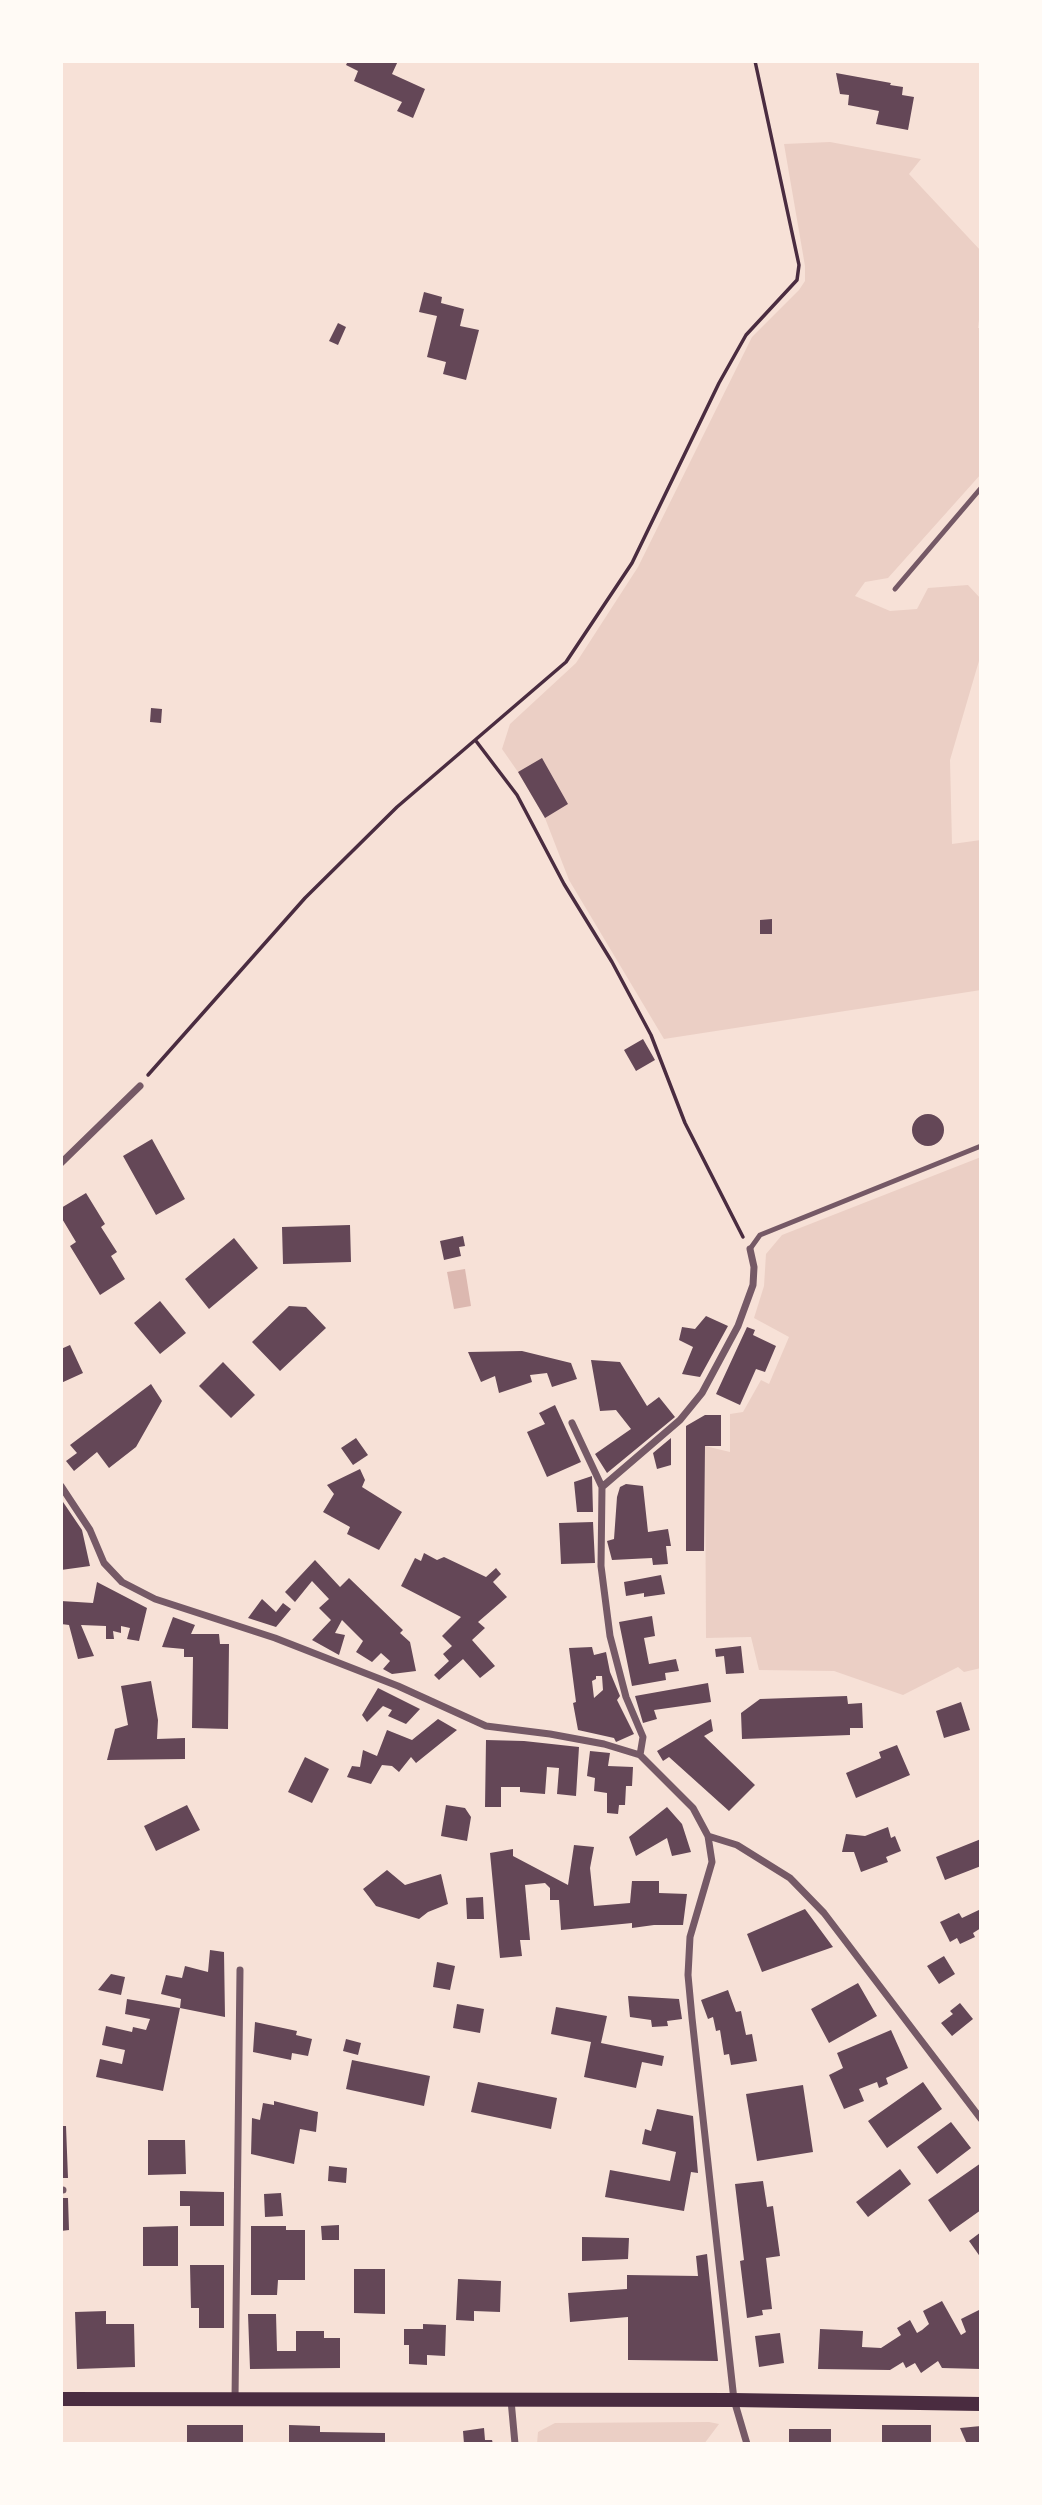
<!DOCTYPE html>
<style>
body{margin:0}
#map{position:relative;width:1042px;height:2505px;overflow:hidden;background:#f7e1d7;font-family:Manrope,sans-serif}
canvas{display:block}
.frame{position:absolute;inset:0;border:63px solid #fffaf5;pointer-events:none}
</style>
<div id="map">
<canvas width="1042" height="2505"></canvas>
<div class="frame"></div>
</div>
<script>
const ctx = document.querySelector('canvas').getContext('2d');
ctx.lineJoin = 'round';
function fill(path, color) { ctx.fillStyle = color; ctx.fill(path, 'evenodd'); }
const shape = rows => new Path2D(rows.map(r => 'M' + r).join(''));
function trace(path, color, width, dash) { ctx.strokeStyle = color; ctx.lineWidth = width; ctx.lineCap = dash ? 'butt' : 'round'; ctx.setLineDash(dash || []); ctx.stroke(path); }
fill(shape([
 [830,142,921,159,909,174,981,251,981,304,978,328,981,328,981,474,888,578,865,582,855,596,890,611,917,609,928,588,968,585,981,599,981,654,950,760,952,844,981,840,981,990,664,1039,569,880,545,818,518,772,502,749,510,724,576,663,638,567,752,337,799,290,805,281,805,266,784,144],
 [981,1157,981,1668,964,1672,958,1667,903,1695,834,1671,759,1670,751,1637,706,1638,705,1446,730,1452,730,1414,743,1412,761,1380,769,1384,789,1337,754,1318,764,1286,766,1254,782,1235],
 [709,2422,719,2424,704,2444,537,2444,538,2432,555,2423]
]), '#ebcfc5');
fill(shape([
 [465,1269,471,1306,454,1309,447,1272]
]), '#dcb8b0');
fill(shape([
 [348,61,398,61,392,74,425,89,413,118,397,111,402,102,354,81,358,71,346,65],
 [836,73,891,83,890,85,903,87,902,95,914,97,908,130,876,124,879,111,848,105,849,95,840,94],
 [424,292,442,297,441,303,464,309,460,326,479,330,466,380,443,374,446,362,427,357,437,316,419,312],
 [338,323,346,327,338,345,329,341],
 [151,708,162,709,161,723,150,722],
 [542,758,568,804,545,818,518,772],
 [772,919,772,934,760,934,760,920],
 [643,1039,655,1060,636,1071,624,1050],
 '912 1130a16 16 0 1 1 32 0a16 16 0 1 1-32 0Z',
 [152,1139,185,1199,156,1215,123,1156],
 [86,1193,105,1224,101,1227,117,1252,111,1256,125,1279,100,1295,70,1246,76,1242,61,1217,61,1208],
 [350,1225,351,1262,283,1264,282,1227],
 [463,1236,465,1246,459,1247,461,1256,444,1260,440,1241],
 [234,1238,258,1268,209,1309,185,1279],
 [160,1301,186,1333,160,1354,134,1323],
 [289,1306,306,1307,326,1328,280,1371,252,1342],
 [706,1316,728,1326,700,1377,682,1374,693,1347,679,1340,682,1327,695,1329],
 [747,1327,755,1330,753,1335,776,1346,765,1372,756,1369,740,1405,716,1394],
 [70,1345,83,1373,61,1383,61,1349],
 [522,1351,571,1363,577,1379,552,1387,547,1373,530,1375,532,1382,499,1393,495,1376,481,1382,468,1352],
 [591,1360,620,1362,647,1406,659,1397,675,1417,607,1473,595,1454,631,1429,616,1410,600,1411],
 [223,1362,255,1395,231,1418,199,1386],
 [151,1384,162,1401,136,1447,109,1468,97,1452,74,1471,66,1461,77,1453,70,1445],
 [555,1405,581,1462,547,1477,527,1432,545,1424,539,1413],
 [705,1415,721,1415,721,1446,705,1446,704,1551,686,1551,686,1426],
 [356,1438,368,1455,353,1465,341,1448],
 [671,1438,671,1465,657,1469,653,1453],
 [360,1469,365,1480,362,1487,402,1512,379,1550,347,1534,350,1527,323,1512,334,1494,327,1485],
 [592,1476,593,1512,577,1512,574,1482],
 [626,1484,643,1486,648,1532,668,1529,671,1546,666,1546,668,1564,653,1565,652,1558,612,1560,607,1541,614,1539,617,1497,620,1487],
 [61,1499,82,1530,90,1566,61,1570],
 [593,1522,595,1563,561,1564,559,1523],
 [424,1553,437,1560,444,1557,486,1577,496,1568,501,1574,493,1582,507,1597,478,1622,485,1628,472,1640,495,1666,480,1678,463,1659,439,1680,434,1675,449,1661,443,1654,452,1646,442,1636,461,1617,401,1586,415,1558,421,1561],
 [315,1560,340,1587,349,1578,403,1630,400,1633,410,1642,416,1671,392,1674,383,1669,390,1661,381,1653,372,1662,356,1652,363,1641,342,1620,335,1633,345,1635,339,1655,312,1640,331,1620,319,1608,329,1599,312,1581,295,1602,285,1592],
 [661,1575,665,1594,644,1597,644,1593,626,1596,624,1582],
 [97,1582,147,1608,139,1641,127,1639,130,1628,121,1626,121,1633,113,1631,114,1639,106,1639,106,1626,81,1625,94,1656,78,1659,69,1625,61,1624,61,1601,93,1603],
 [262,1599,276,1612,283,1603,291,1609,276,1627,248,1618],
 [652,1616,655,1636,644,1638,649,1664,676,1659,679,1671,665,1673,666,1680,632,1686,619,1622],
 [173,1617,195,1625,191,1634,219,1634,220,1644,229,1644,228,1729,192,1728,193,1657,184,1657,184,1649,162,1647],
 [741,1646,744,1673,726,1674,724,1656,716,1657,715,1649],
 [592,1647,594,1655,606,1652,610,1672,620,1696,617,1700,634,1734,616,1742,614,1738,578,1730,573,1703,576,1702,569,1648],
 [596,1676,602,1676,603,1690,594,1698,592,1681,596,1679],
 [151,1681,158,1720,157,1739,185,1738,185,1759,107,1760,115,1729,128,1725,121,1686],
 [708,1683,711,1702,654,1710,657,1719,643,1723,635,1696],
 [378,1688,420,1709,406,1724,388,1716,392,1710,383,1706,367,1722,362,1715],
 [847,1696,848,1704,862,1703,863,1728,850,1728,850,1735,742,1739,741,1713,760,1699],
 [961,1702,970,1730,944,1738,936,1711],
 [438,1719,457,1730,416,1763,411,1757,399,1772,392,1766,382,1765,371,1784,347,1777,352,1766,360,1767,363,1750,377,1756,387,1730,412,1740],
 [711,1719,713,1731,704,1736,755,1785,729,1811,669,1757,663,1761,657,1751],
 [486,1740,524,1741,579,1747,576,1796,557,1794,559,1768,547,1767,545,1794,520,1792,520,1787,501,1787,501,1807,485,1807],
 [897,1745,910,1775,856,1798,846,1773,881,1758,879,1752],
 [590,1751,610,1753,608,1766,633,1767,632,1786,626,1786,625,1805,619,1805,618,1814,607,1813,607,1793,594,1791,595,1778,587,1776],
 [305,1757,329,1769,312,1803,288,1792],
 [187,1805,200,1830,156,1851,144,1826],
 [446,1805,465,1808,471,1817,467,1841,441,1836],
 [667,1807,682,1824,691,1852,672,1856,667,1838,636,1856,629,1837],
 [888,1827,891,1838,895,1836,901,1851,886,1857,888,1862,861,1872,854,1852,842,1852,846,1834,865,1836],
 [981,1839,981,1866,945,1880,936,1857],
 [574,1845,594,1847,590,1868,594,1906,630,1903,632,1881,659,1881,659,1893,687,1894,683,1925,654,1925,632,1928,632,1923,561,1930,559,1900,550,1900,550,1888,545,1883,525,1885,530,1940,520,1940,522,1956,500,1958,490,1853,513,1849,513,1856,568,1885],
 [387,1870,405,1885,441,1874,448,1904,428,1912,419,1919,376,1906,363,1889],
 [483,1897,484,1919,467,1919,466,1898],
 [805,1909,833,1947,762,1972,747,1934],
 [981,1909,981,1928,973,1933,975,1937,960,1944,957,1938,950,1942,940,1922,959,1913,962,1918],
 [210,1950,224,1952,225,2017,180,2008,181,1999,161,1994,166,1975,182,1978,185,1966,208,1972],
 [944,1956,955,1974,939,1984,927,1966],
 [437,1962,455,1966,450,1990,433,1987],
 [111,1974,125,1977,121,1995,98,1990],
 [858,1983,877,2016,829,2043,811,2009],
 [728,1990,736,2012,741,2011,746,2035,752,2034,757,2061,731,2065,729,2054,724,2055,720,2030,716,2031,713,2017,708,2019,701,2000],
 [628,1996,679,1999,682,2019,667,2021,668,2026,652,2027,651,2020,630,2017],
 [127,1999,180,2008,163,2091,96,2077,100,2059,122,2064,125,2050,102,2045,106,2026,132,2032,133,2027,146,2030,150,2019,125,2014],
 [960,2003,973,2019,952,2036,941,2023,953,2014,950,2011],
 [457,2004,484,2009,480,2033,453,2028],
 [556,2007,607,2016,601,2043,664,2056,662,2066,642,2062,636,2088,584,2077,591,2042,551,2034],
 [255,2022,297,2031,296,2035,312,2039,308,2056,292,2053,291,2060,253,2052],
 [891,2030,908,2068,886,2078,888,2084,879,2088,877,2082,859,2089,864,2101,844,2109,829,2075,843,2068,837,2053],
 [346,2039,361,2043,358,2055,343,2051],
 [352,2060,430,2076,424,2106,346,2089],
 [478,2082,557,2098,551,2129,471,2112],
 [923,2082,942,2109,887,2148,868,2121],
 [803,2085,813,2152,757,2161,746,2094],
 [274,2101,318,2112,316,2132,300,2129,294,2164,251,2154,252,2118,260,2120,263,2103,274,2105],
 [657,2109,693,2116,698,2173,691,2172,684,2211,605,2197,610,2170,670,2181,676,2152,642,2144,645,2129,651,2131],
 [951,2122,971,2148,937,2174,917,2147],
 [61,2126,66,2126,68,2178,61,2178],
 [148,2140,185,2140,186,2174,148,2175],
 [981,2163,981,2210,950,2232,928,2200],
 [329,2166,347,2168,346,2183,328,2181],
 [900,2169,911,2184,868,2217,856,2202],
 [763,2181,767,2207,773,2206,780,2256,766,2258,772,2309,762,2310,763,2315,747,2318,740,2261,744,2260,735,2184],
 [180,2191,224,2192,224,2226,190,2226,190,2206,180,2206],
 [281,2193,283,2216,265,2217,264,2194],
 [61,2198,68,2198,69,2230,61,2231],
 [339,2225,339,2240,322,2240,321,2226],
 [178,2226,178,2266,143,2266,143,2227],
 [251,2226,286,2226,286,2230,305,2230,305,2280,278,2280,277,2295,251,2295],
 [981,2232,981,2258,969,2241],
 [582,2237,629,2238,628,2259,582,2261],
 [707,2254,718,2361,628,2360,628,2317,570,2322,568,2293,627,2289,627,2275,698,2276,696,2256],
 [190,2265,224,2265,224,2328,199,2328,199,2308,191,2308],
 [354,2269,385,2269,385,2314,354,2313],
 [458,2279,501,2281,500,2312,474,2311,474,2321,456,2320],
 [942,2301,961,2335,966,2332,961,2319,981,2309,981,2369,942,2368,938,2361,921,2373,915,2363,906,2368,903,2362,890,2370,818,2369,820,2329,863,2331,862,2347,881,2348,901,2335,897,2328,910,2320,917,2333,922,2330,929,2324,923,2311],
 [106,2311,106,2324,134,2324,135,2367,77,2369,75,2312],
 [248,2314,276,2314,277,2351,296,2351,296,2331,324,2331,324,2338,340,2338,340,2368,250,2369],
 [423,2324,446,2325,445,2356,427,2355,427,2365,409,2364,409,2345,404,2345,404,2329,423,2329],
 [780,2333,784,2363,759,2367,755,2336],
 [187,2425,243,2425,243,2444,187,2444],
 [289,2425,320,2426,320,2432,385,2433,385,2444,289,2444],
 [882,2425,931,2425,931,2444,882,2444],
 [981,2426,981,2444,967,2444,960,2428],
 [484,2428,485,2440,492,2440,493,2444,464,2444,463,2431],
 [789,2429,831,2429,831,2444,789,2444]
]), '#644757');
trace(shape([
 [476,741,517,795,564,884,612,962,651,1035,685,1123,743,1237],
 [148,1075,305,898,397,807,566,662,632,563,719,383,746,335,797,280,799,265,755,61]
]), '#4a2c40', 3.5);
trace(shape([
 [895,589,981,488],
 [750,1249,760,1235,981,1146]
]), '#755966', 5);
trace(shape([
 [61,1163,140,1086],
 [572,1423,602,1487],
 [61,1486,90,1530,104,1563,122,1582,155,1599,275,1638,398,1686,486,1726,550,1734,604,1744,640,1755,693,1808,708,1836,712,1862,690,1937,688,1975,692,2018,734,2400,747,2444],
 [640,1755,643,1737,626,1697,610,1636,601,1566,602,1487,680,1420,702,1393,738,1326,753,1285,754,1267,750,1249],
 [708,1836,737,1845,790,1878,824,1913,981,2119],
 [61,2190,63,2190],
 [235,2399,240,1970],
 [511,2400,515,2444]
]), '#755966', 7);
trace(shape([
 [61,2399,734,2400,981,2404]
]), '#4a2c40', 14);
</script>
